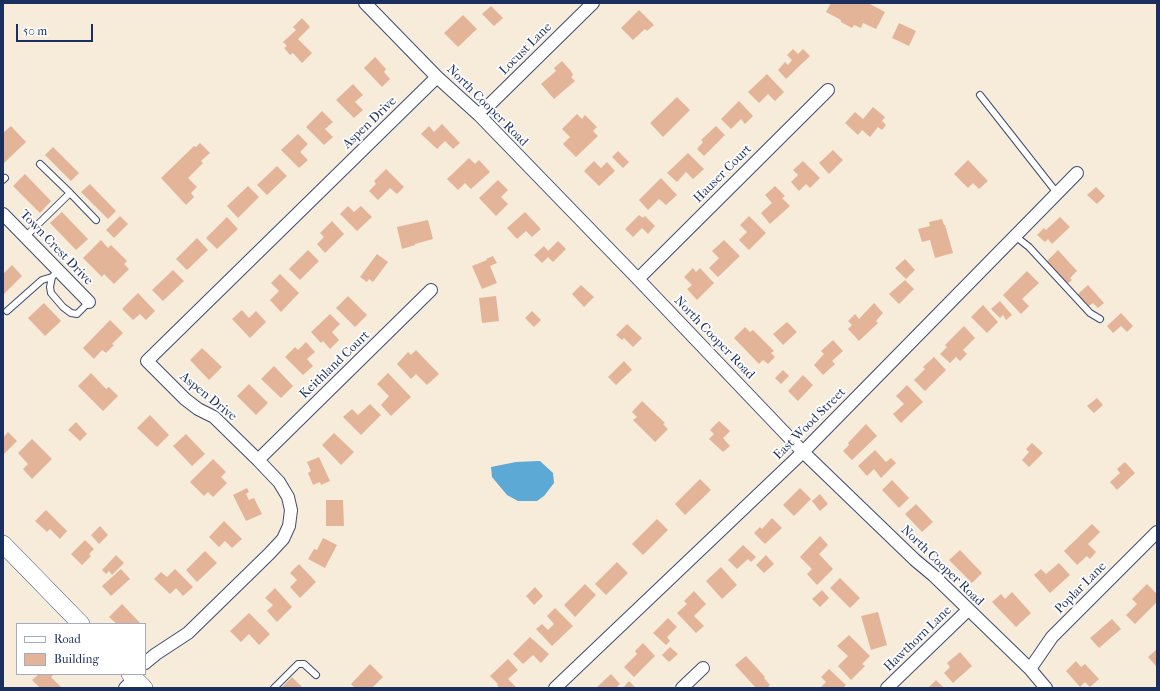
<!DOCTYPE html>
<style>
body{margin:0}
#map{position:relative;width:1160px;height:691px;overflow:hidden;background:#f7ecda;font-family:"IM FELL French Canon",serif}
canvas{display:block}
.frame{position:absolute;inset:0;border:4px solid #1b2f5e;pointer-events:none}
.legend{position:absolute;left:16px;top:623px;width:130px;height:52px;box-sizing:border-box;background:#fff;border:1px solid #a4acbf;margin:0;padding:5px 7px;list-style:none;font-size:12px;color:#1b2f5e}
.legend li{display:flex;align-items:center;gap:8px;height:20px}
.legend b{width:20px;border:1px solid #a4acbf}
.scale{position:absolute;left:16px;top:24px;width:77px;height:18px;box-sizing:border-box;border:2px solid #1b2f5e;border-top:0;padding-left:5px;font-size:12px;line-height:14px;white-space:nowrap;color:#1b2f5e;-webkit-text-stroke:3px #fff;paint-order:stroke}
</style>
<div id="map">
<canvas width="1160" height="691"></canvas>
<div class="frame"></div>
<ul class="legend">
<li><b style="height:5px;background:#fff"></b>Road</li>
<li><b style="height:11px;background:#e4b499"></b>Building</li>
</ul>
<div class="scale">50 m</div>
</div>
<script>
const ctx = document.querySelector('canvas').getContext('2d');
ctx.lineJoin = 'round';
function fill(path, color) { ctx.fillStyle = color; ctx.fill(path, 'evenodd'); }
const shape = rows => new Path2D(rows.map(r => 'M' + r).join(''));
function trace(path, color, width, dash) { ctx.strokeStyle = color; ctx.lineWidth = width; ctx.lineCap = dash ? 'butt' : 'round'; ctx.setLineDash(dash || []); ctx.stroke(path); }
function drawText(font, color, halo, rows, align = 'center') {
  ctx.font = font + ' "IM FELL French Canon",serif'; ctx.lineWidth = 3.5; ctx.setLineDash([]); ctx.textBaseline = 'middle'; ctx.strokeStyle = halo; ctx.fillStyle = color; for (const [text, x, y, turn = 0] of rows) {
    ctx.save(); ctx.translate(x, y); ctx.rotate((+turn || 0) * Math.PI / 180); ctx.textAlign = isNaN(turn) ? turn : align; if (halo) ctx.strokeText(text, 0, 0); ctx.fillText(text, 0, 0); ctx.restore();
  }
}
fill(shape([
 [540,461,553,473,554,483,544,496,537,501,518,501,507,495,492,477,491,467,516,462]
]), '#5ba9d4');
fill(shape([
 [831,3,868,3,885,12,876,29,863,23,861,28,854,25,852,28,841,22,841,20,826,12],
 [491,6,503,18,494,26,482,14],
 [639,10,654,25,647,31,645,29,633,40,621,28],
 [463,15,477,29,458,47,444,33],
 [302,18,310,27,298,39,312,53,302,63,293,53,290,55,284,48,287,46,283,42,296,30,293,27],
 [899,23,916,31,909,46,892,38],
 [793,49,798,54,803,49,810,56,786,79,778,70,785,62,788,65,792,60,787,55],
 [375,57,386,69,384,72,390,79,382,87,364,68],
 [562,61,571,71,573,75,571,77,575,81,554,99,541,84,556,71,554,68],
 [767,74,784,92,775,101,768,94,759,103,748,92],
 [353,84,363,95,355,102,363,110,354,118,336,100],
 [677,97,690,110,663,137,650,123],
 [739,101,753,116,745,124,741,119,731,129,721,119],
 [873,107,885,117,882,121,886,125,882,130,878,127,870,137,862,130,858,135,845,123,855,112,863,119],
 [322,111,333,122,325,129,333,137,324,145,306,127],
 [577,114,582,119,585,115,597,127,593,131,598,136,576,157,563,144,570,137,562,129],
 [442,124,460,143,453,149,445,141,437,149,421,134,429,126,434,132],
 [11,126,26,142,3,164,3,133],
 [716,126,725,135,704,156,697,149,703,142,701,140],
 [298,134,308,144,300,152,308,160,299,168,281,150],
 [200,143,210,153,201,161,203,163,188,178,197,187,191,193,194,197,186,205,161,178,194,146,196,147],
 [53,147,79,173,71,181,45,155],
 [833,150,843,160,829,174,819,163],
 [618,151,629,162,623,168,612,157],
 [688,153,704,169,693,179,686,172,677,182,667,173],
 [469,158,475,164,479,160,490,172,471,189,465,183,458,190,447,179],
 [968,160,988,181,979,189,973,183,968,188,954,174],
 [594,161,601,168,607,162,615,171,599,186,584,171],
 [803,161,820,178,810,188,806,184,799,191,791,182,798,175,793,170],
 [277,166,287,176,267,195,257,185],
 [386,169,404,187,397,194,390,188,378,200,369,191,376,184,374,181],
 [25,174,51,201,40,213,13,186],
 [661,178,677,195,666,205,659,199,648,210,639,200],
 [498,180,508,190,501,197,508,204,496,216,479,198],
 [90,184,116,211,108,219,81,192],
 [248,186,259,197,238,218,227,206],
 [775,186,785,196,782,198,790,206,770,224,761,213,772,203,765,195],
 [1096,187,1105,196,1097,204,1087,195],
 [348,206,354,212,361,206,372,217,357,231,340,214],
 [62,212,88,239,76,250,50,223],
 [525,212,541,229,532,237,526,231,517,239,507,228],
 [639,215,643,218,645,216,655,226,648,234,642,228,633,237,625,229],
 [120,216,128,224,114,238,106,230],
 [749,216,766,233,749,250,739,240,747,232,740,225],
 [227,217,238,229,217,249,206,238],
 [1060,217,1070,227,1052,244,1048,239,1045,242,1037,235,1044,228,1046,230],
 [942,219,944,225,945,225,953,253,935,258,930,240,922,242,918,229,930,226,929,222],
 [428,220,433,239,415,244,415,245,402,249,397,227],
 [332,221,344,234,325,253,317,244,324,237,320,233],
 [197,238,208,250,187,270,176,259],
 [101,240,108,248,111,245,127,261,124,264,129,269,114,284,104,274,102,277,83,258],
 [724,240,740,256,718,277,709,268,719,258,712,251],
 [558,241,566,249,553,262,548,257,542,263,534,255,544,246,548,251],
 [308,250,319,261,300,280,289,269],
 [1058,250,1077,271,1070,278,1072,280,1066,285,1045,263],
 [377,254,388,262,373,282,369,279,367,282,360,277],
 [493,256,497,263,490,266,497,283,482,289,472,266,487,260,486,259],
 [905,259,915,270,906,279,895,268],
 [12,265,22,276,3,295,3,274],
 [693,268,696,272,700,268,714,283,697,300,687,289,692,285,684,277],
 [173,270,184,281,163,301,152,290],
 [1027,271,1039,283,1022,299,1029,306,1021,314,1003,295],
 [280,274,299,293,281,312,270,300,279,291,271,283],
 [905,280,914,289,899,304,889,294],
 [581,285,594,297,584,307,572,294],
 [1088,285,1104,303,1098,308,1093,303,1087,307,1077,295],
 [138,293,155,311,146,320,140,314,133,320,122,309],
 [348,296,367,315,355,327,336,308],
 [496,296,499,321,482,323,479,298],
 [1000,301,1012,315,1006,320,1003,315,1000,318,991,309],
 [44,303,61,321,45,336,28,318],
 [874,303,883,313,876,321,878,323,859,341,848,329,852,325,848,321,855,314,859,319],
 [983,305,998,322,987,333,971,317],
 [242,310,249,318,256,311,266,322,250,338,232,319],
 [532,311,541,320,534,327,525,318],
 [1121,313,1133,326,1127,332,1121,326,1113,333,1107,326],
 [330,314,340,324,332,332,339,340,330,349,323,341,321,343,311,332],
 [110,320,123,333,112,344,114,345,106,353,102,350,94,359,83,348],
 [787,322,797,332,783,345,773,334],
 [627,324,642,338,633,347,624,338,622,340,616,335],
 [964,326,975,338,963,350,967,354,960,361,956,357,950,363,940,354,947,347,945,345],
 [745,327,750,332,753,330,774,351,771,353,775,357,768,364,763,360,759,364,734,338],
 [833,340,843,351,832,361,835,364,823,375,814,365,824,354,821,351],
 [306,342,315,352,307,359,313,366,303,375,285,357,295,347,298,350],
 [202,348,222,367,209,380,190,360],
 [416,350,439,374,427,385,416,374,411,379,397,364,408,352,411,355],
 [934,357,946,370,925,391,914,380,925,369,923,367],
 [624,361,632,370,616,385,608,377],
 [274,366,293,386,281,398,261,379],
 [783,370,789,376,781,384,775,378],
 [91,373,106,389,109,387,118,396,103,411,78,386],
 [388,373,411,397,391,416,381,405,389,396,377,384],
 [803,375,813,385,798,401,788,391],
 [249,384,268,403,256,415,237,396],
 [907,385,923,402,901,423,893,414,904,404,896,396],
 [1097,398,1103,405,1094,413,1087,406],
 [642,401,665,423,663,424,668,429,655,442,633,420,637,417,632,412],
 [370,404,381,415,361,435,343,417,352,409,358,415],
 [150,415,169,435,157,447,137,428],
 [719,421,730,431,723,438,730,446,723,452,709,439,714,434,710,430],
 [76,422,87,434,80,441,68,430],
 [866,424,877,436,852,460,843,451,849,445,848,443],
 [8,432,17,441,3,455,3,438],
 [334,433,354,452,341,465,322,445],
 [186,434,205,454,192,466,173,446],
 [32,439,52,459,32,479,23,469,28,464,18,453],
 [1032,443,1043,453,1029,467,1022,460,1029,452,1026,449],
 [875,450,886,462,891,458,896,463,881,478,874,469,867,476,858,466],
 [319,457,330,481,321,485,320,482,313,485,308,473,311,471,307,462],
 [213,459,226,472,221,477,227,483,213,497,208,492,204,496,190,482],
 [1125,462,1135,473,1117,490,1110,482,1120,473,1117,469],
 [700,479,711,490,685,515,675,504],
 [892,480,909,498,899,508,882,490],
 [247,488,249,492,246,494,249,500,254,498,262,514,246,521,233,495],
 [800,488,811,499,794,516,783,505],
 [820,494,828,504,820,511,812,501],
 [326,500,343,500,344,526,326,526],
 [916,504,933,522,922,532,905,514],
 [46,510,67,531,60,539,50,529,47,532,35,521],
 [772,518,782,528,765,544,754,533,760,527,762,529],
 [657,519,668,530,643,555,632,544],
 [224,521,242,539,232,548,225,541,219,547,209,537],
 [1092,524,1100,532,1088,544,1096,552,1090,559,1087,556,1077,565,1064,551],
 [100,526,108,535,99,544,91,535],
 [820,536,828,545,819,554,833,569,817,585,807,574,812,569,800,557],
 [323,538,337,545,325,568,308,559,314,549,317,550],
 [85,540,94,549,89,554,91,556,82,565,71,554],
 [743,545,756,557,751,562,748,559,737,569,728,560],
 [960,550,982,573,972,583,949,560],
 [205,551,217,563,197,582,186,570],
 [116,555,124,563,112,575,109,571,106,574,102,570],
 [766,555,774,564,764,573,756,565],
 [617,562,628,573,606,595,595,584],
 [1059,563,1070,575,1050,593,1034,575,1041,569,1046,574],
 [299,564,316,582,300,598,290,587,297,580,290,573],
 [721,567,737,585,722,599,706,581],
 [121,569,130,579,111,596,102,586],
 [175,569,193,587,183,596,176,588,170,594,154,579,161,572,167,577],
 [840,578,860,598,850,608,830,588],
 [585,584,596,595,575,617,564,605],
 [1147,584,1157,594,1157,602,1135,624,1126,615,1137,604,1132,599],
 [535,587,543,596,534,605,526,596],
 [275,588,292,607,277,622,267,611,273,605,265,598],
 [822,590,829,598,820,607,812,599],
 [694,591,706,604,694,616,704,626,696,633,677,613,687,604,684,601],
 [1012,592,1031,613,1016,627,992,602,1001,594,1005,599],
 [122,604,141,624,117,624,109,617],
 [555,608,573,626,552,646,536,629,542,624,548,630,554,624,547,616],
 [878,612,887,645,871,650,861,616],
 [249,613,270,634,259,645,249,634,241,642,230,631],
 [668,618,677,627,667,637,670,641,666,645,653,633],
 [1112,619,1121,629,1099,648,1090,638],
 [849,635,870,656,862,664,865,666,851,680,838,666,848,656,837,646],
 [530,637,549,654,541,663,533,655,523,664,513,654],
 [643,643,655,656,634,677,624,667,637,654,635,651],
 [670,647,678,654,669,662,662,655],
 [1157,649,1157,665,1156,666,1148,657],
 [960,652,972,666,953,683,944,673,950,667,947,663],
 [746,656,765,677,764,678,770,685,767,688,756,688,735,665],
 [508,659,518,670,508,679,517,688,500,688,497,685,498,684,490,676],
 [1076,661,1081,667,1085,664,1099,679,1090,687,1085,682,1080,687,1066,671],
 [370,664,383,677,372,688,355,688,351,684],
 [829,669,846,685,843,688,820,688,826,682,821,677],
 [39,674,54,674,51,677,62,688,40,688,32,680],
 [611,674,620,684,616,688,596,688],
 [292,677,303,688,281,688],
 [936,680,944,688,928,688],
 [629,681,636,688,623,688]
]), '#e4b499');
const lane = shape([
 [980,95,1057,193],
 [40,164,70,193],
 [3,180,5,178],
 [1015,236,1029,247,1090,313,1100,319],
 [25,237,70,193,96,220],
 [52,277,50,287,51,293,63,307,71,313,77,314,89,302],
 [7,311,42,280,52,277,54,275],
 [274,688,298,664,304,664,316,675]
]);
const street = shape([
 [365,3,437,77,479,115,638,279,803,452,915,560,933,575,1030,669,1046,688],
 [479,115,593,3],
 [3,214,89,302],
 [638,279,828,90],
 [258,460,431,290],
 [145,663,156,654,188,633,269,554,283,539,289,526,291,510,288,497,279,482,258,460,214,417,198,409,185,399,147,361,437,77],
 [1030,669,1052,637,1157,532],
 [125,688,135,678,137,674],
 [555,688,803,452,1077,173],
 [682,688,703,668],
 [887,688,968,610]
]);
const secondary = shape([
 [3,544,81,624],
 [130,674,144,688]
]);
trace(lane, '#3c4b71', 8);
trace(street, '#3c4b71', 14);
trace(secondary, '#3c4b71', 18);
trace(lane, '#fff', 6);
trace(street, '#fff', 12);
trace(secondary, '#fff', 17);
drawText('13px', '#1b2f5e', '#fff', [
 ["Locust Lane",526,49,-45],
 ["North Cooper Road",487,106,45],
 ["Aspen Drive",370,123,-44],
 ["Hauser Court",723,174,-45],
 ["Town Crest Drive",56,248,46],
 ["North Cooper Road",714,338,46],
 ["Keithland Court",335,365,-44],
 ["Aspen Drive",208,397,39],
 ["East Wood Street",810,424,-45],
 ["North Cooper Road",942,566,44],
 ["Poplar Lane",1081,588,-45],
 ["Hawthorn Lane",918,639,-44]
]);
</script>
